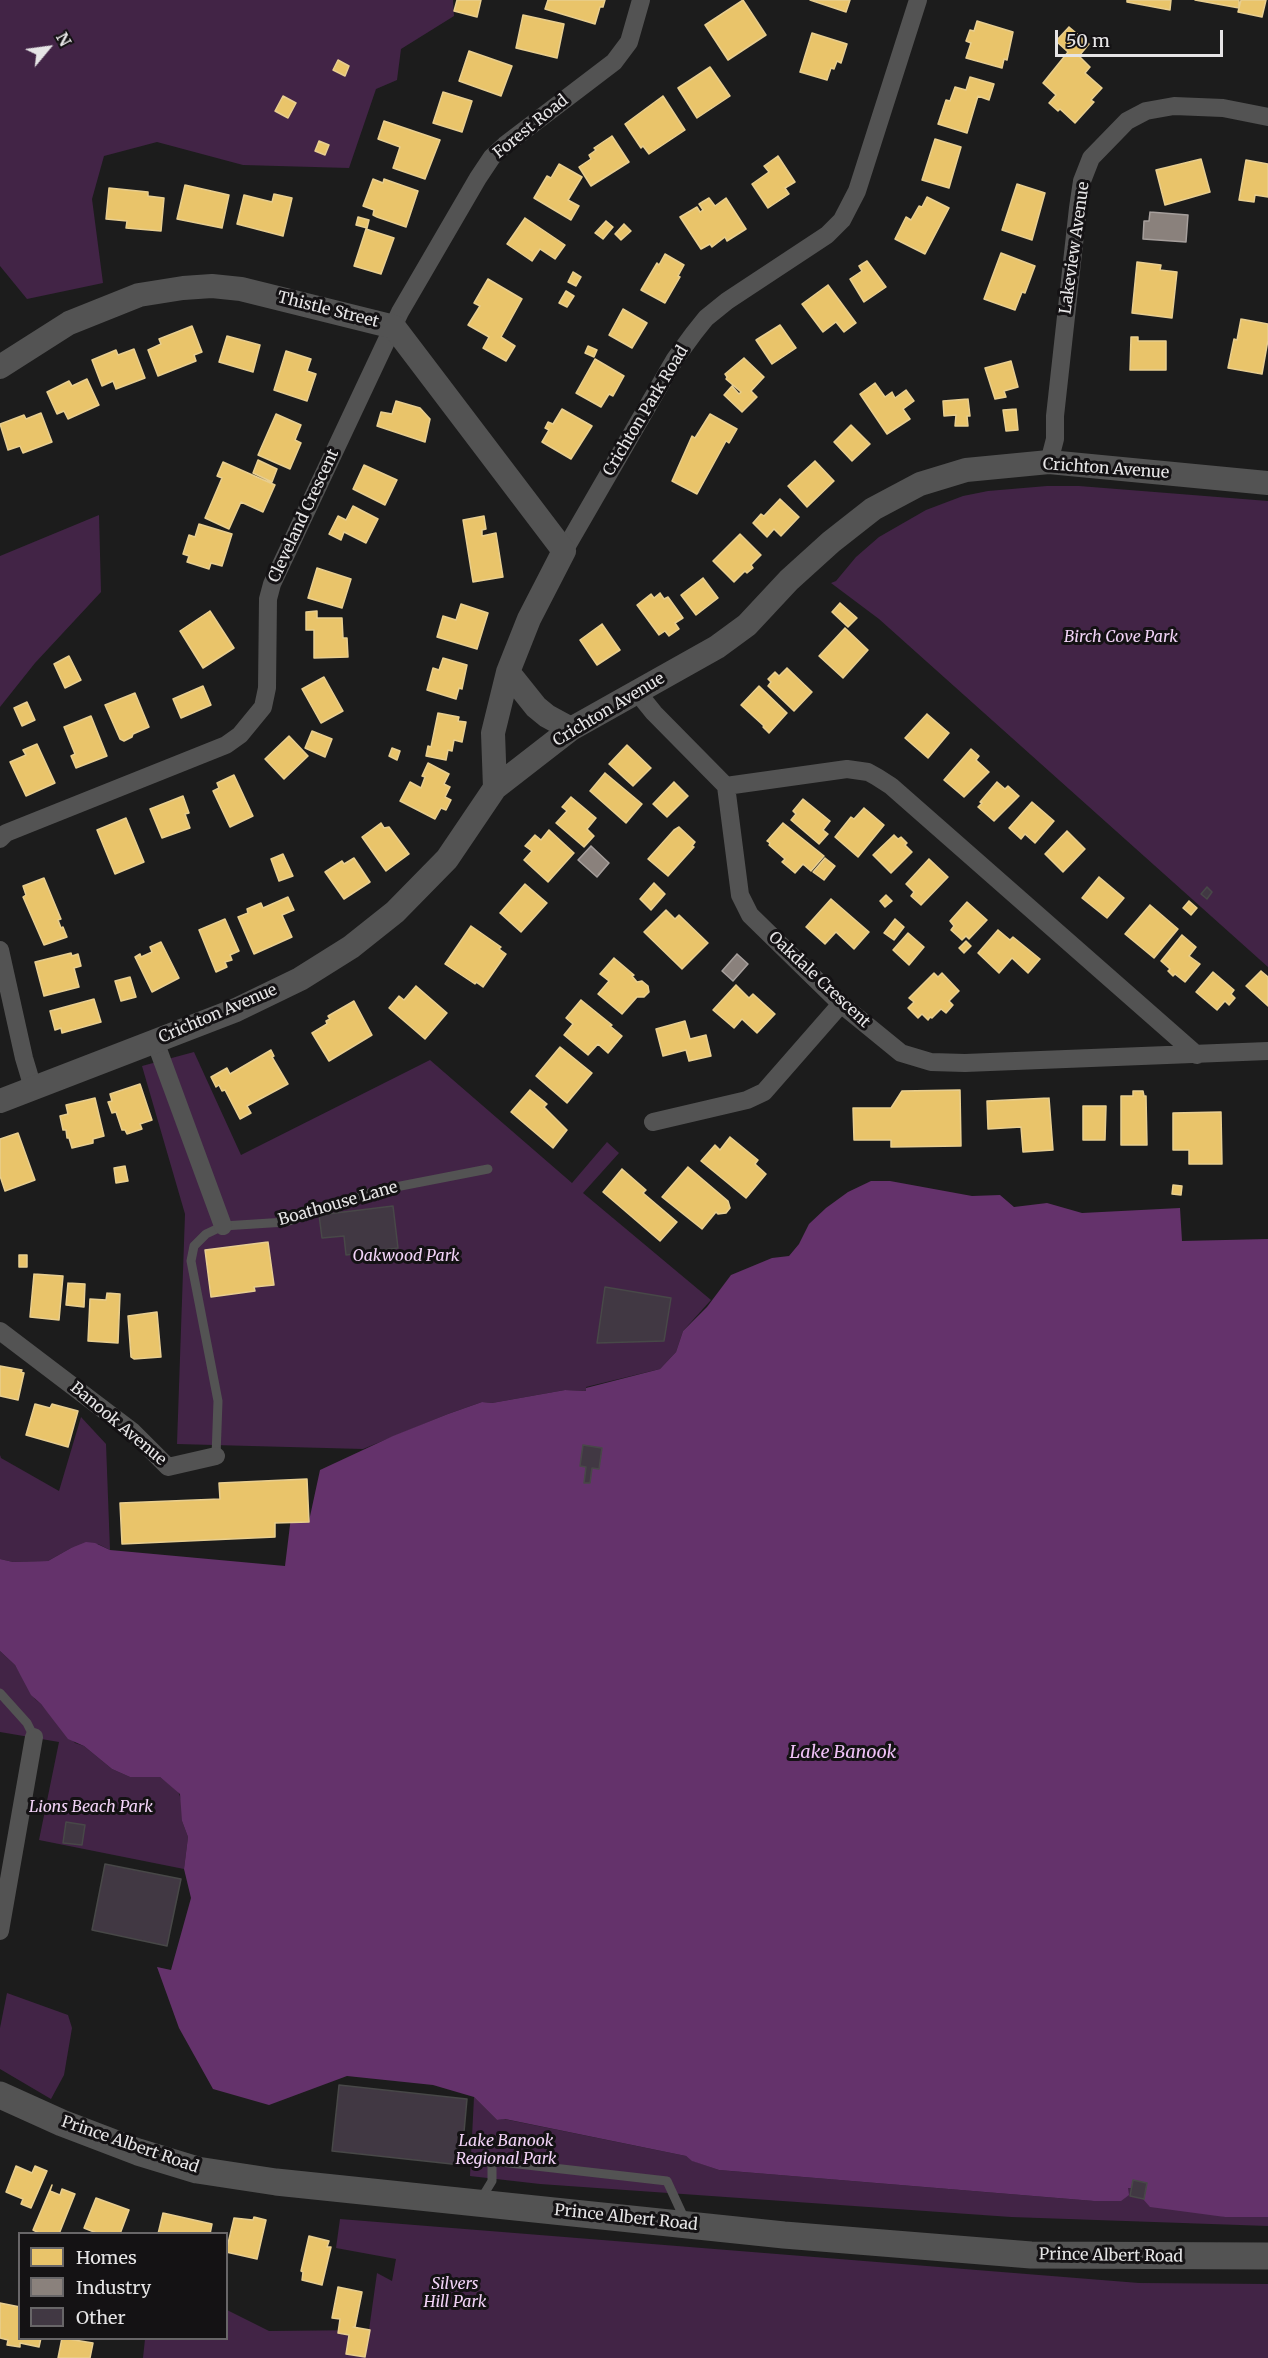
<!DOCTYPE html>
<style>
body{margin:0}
#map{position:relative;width:1268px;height:2358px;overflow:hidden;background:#1c1c1c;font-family:Merriweather,serif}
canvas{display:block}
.legend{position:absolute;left:18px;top:2232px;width:210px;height:108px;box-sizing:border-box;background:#141214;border:2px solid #686668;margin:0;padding:8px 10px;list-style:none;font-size:18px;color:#e6e5e6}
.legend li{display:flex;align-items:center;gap:12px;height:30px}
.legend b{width:30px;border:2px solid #686668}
.north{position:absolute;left:18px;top:18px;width:60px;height:60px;-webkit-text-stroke:4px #141214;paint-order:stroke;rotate:61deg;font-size:16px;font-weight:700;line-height:24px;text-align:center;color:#e6e5e6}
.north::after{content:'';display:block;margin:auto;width:21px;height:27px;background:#e6e5e6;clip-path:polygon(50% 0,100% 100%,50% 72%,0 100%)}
.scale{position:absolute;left:1055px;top:30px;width:168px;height:27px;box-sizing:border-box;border:3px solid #e6e5e6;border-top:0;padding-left:8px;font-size:18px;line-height:21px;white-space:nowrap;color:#e6e5e6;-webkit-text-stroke:4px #141214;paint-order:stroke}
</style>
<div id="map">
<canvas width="1268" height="2358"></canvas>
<ul class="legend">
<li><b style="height:16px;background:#e9c46a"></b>Homes</li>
<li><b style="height:16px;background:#8a817c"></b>Industry</li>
<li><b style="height:16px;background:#413843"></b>Other</li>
</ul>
<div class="north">N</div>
<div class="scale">50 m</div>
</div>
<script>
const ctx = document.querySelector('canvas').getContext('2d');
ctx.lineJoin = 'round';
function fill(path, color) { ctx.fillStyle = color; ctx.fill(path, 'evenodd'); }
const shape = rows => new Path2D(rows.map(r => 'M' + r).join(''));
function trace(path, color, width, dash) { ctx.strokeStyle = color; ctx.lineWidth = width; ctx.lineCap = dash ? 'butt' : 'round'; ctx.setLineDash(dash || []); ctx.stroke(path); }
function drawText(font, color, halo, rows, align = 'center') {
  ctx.font = font + ' Merriweather,serif'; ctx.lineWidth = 6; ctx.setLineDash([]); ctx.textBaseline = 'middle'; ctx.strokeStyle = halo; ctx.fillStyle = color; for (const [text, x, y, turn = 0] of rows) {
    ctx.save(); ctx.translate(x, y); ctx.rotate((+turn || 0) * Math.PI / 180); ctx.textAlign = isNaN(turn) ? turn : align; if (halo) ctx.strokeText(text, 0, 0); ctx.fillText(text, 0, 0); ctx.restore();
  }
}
fill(shape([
 [0,0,453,0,454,16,401,49,397,80,376,89,349,168,243,165,157,142,104,156,92,199,103,283,27,299,0,266],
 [1047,486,1079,486,1268,501,1268,967,879,619,831,583,836,581,856,557,879,537,926,510,963,496,988,491],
 [99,515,101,592,35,663,0,707,0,556],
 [194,1052,241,1155,430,1060,572,1183,607,1142,619,1153,583,1193,711,1300,683,1331,676,1352,660,1369,586,1387,587,1391,565,1390,492,1403,482,1402,448,1414,363,1449,177,1444,185,1214,142,1066],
 [81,1417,106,1444,110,1550,98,1544,71,1548,48,1561,13,1562,0,1559,0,1455,1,1458,59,1491],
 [0,1651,15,1665,35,1699,41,1704,75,1743,84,1746,112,1769,130,1777,160,1777,178,1791,183,1805,182,1821,188,1837,184,1869,39,1840,59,1742,0,1732],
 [7,1993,68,2015,72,2028,64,2075,51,2099,0,2069,0,2028],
 [474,2097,497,2120,504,2119,686,2156,693,2161,719,2170,1094,2201,1128,2188,1144,2189,1225,2217,1268,2217,1268,2226,1011,2217,540,2184,470,2176],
 [340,2219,1139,2283,1268,2284,1268,2358,143,2358,145,2339,226,2338,227,2310,269,2331,369,2330,377,2273,392,2281,396,2259,336,2248]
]), '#422446');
fill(shape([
 [871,1181,890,1181,972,1196,1000,1195,1014,1207,1047,1203,1082,1213,1180,1208,1182,1241,1268,1239,1268,2217,1225,2217,1150,2207,1143,2199,1144,2189,1128,2188,1129,2195,1121,2201,1094,2201,719,2170,692,2161,686,2156,505,2119,497,2120,474,2097,433,2085,347,2076,269,2105,213,2089,179,2028,157,1967,171,1970,191,1898,184,1869,188,1837,182,1821,180,1794,160,1777,130,1777,112,1769,84,1746,68,1739,41,1704,31,1695,15,1665,0,1651,0,1559,13,1562,48,1561,71,1548,86,1542,95,1543,110,1550,285,1566,291,1517,296,1522,309,1521,320,1470,393,1436,448,1414,482,1402,492,1403,565,1390,586,1391,586,1388,660,1369,676,1352,683,1331,707,1307,731,1275,772,1258,789,1256,799,1244,809,1224,826,1208,848,1192]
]), '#64326b');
const homes = shape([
 [457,0,481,0,477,17,454,11,457,0],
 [548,0,605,0,603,7,600,7,595,24,545,9,548,0],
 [743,0,766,35,728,60,705,25,743,0],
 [810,0,850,0,846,12,810,0],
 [1127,0,1171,0,1170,10,1127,2,1127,0],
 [1195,0,1239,0,1239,8,1195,0],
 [1241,0,1266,0,1262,17,1238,12,1241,0],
 [523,15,564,24,557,58,516,48,523,15],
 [977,21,1013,32,1007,60,1004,59,1002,68,966,58,971,43,966,41,970,30,974,31,977,21],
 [1069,27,1089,44,1079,56,1090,67,1085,73,1102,88,1091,100,1094,102,1075,123,1060,109,1058,111,1049,103,1056,95,1043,83,1068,52,1056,41,1069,27],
 [812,33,847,44,841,63,837,61,834,69,831,68,827,80,800,72,812,33],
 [469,51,512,66,501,96,459,81,469,51],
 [338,60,349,66,345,76,333,70,338,60],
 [710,67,730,96,697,118,678,88,710,67],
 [970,77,994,84,989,100,978,96,967,133,938,124,946,100,950,101,955,87,966,90,970,77],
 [443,92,472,101,462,132,433,123,443,92],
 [283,96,296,103,288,118,275,111,283,96],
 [663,96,685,130,649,154,643,146,641,148,625,124,663,96],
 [384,121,440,140,425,179,393,168,400,147,378,139,384,121],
 [612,136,629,162,591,186,579,167,591,159,589,155,596,150,594,148,612,136],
 [935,139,961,147,949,188,922,180,935,139],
 [319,141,329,145,325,155,315,151,319,141],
 [778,156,795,182,785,188,789,194,768,208,752,184,769,172,764,166,778,156],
 [1201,159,1210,192,1165,205,1156,170,1201,159],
 [1246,160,1268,164,1268,197,1255,195,1254,202,1239,200,1246,160],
 [559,164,582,177,568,200,579,206,571,220,534,198,547,176,551,178,559,164],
 [373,179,383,183,384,179,418,191,406,227,377,217,373,215,374,210,363,206,373,179],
 [1017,184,1045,193,1032,240,1002,230,1017,184],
 [185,185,229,195,222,228,177,219,185,185],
 [109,188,148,192,148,196,164,198,161,231,126,228,127,221,106,219,109,188],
 [274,194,292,198,283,236,237,224,244,195,272,202,274,194],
 [927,197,949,208,925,254,895,239,906,217,911,220,919,206,922,207,927,197],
 [709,198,715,206,726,198,746,229,727,241,725,237,712,247,710,244,701,249,680,217,697,207,700,212,703,210,699,204,709,198],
 [358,217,369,220,367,228,356,225,358,217],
 [525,218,565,245,555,259,540,249,532,261,507,244,525,218],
 [606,221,613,227,603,239,595,233,606,221],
 [624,224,631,231,621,240,615,234,624,224],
 [366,229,394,238,381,274,354,266,366,229],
 [1001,253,1035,266,1025,293,1022,292,1015,310,984,299,1001,253],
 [665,254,684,265,678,276,680,277,665,303,641,290,657,263,659,265,665,254],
 [867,261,886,287,864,302,850,279,862,271,859,266,867,261],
 [1137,262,1161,265,1160,270,1177,272,1172,318,1132,313,1137,262],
 [573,272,581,277,576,286,568,282,573,272],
 [488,279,522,299,501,337,515,346,506,361,483,348,489,337,468,325,480,306,474,303,488,279],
 [828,285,856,323,844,332,836,322,823,332,802,304,828,285],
 [566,291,574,296,567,307,559,303,566,291],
 [623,309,647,323,632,348,609,335,623,309],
 [1241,319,1268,324,1268,340,1262,374,1228,368,1234,339,1237,340,1241,319],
 [780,325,796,348,772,364,756,340,780,325],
 [192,326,202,352,194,355,196,361,158,376,148,350,161,344,159,339,192,326],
 [227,336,260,345,253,372,219,362,227,336],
 [1131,337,1138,337,1138,341,1166,341,1166,370,1130,370,1131,337],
 [588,346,597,350,594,357,585,353,588,346],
 [134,349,145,378,116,389,113,381,102,386,92,360,116,350,118,355,134,349],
 [286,351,311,359,307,371,316,374,307,401,274,390,286,351],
 [744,358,764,377,751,391,757,397,742,412,724,395,732,386,739,394,741,392,726,379,727,377,725,374,744,358],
 [595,359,624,376,613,396,609,394,601,407,576,393,595,359],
 [1011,361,1018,387,1004,391,1006,397,995,399,985,368,1011,361],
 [87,379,99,405,68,419,64,411,57,414,47,392,69,381,72,386,87,379],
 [875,383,885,397,892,392,895,398,906,390,914,401,903,409,910,419,887,434,860,394,875,383],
 [968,399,970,416,967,416,968,426,955,426,956,415,944,416,943,401,968,399],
 [396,401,420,408,430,419,425,442,377,426,381,412,392,414,396,401],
 [562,409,592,426,571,459,542,442,549,430,545,428,548,422,553,424,562,409],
 [1016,409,1018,430,1006,431,1003,410,1016,409],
 [41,413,52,442,23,453,20,446,8,450,0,424,24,415,26,419,41,413],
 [276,414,301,425,295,440,301,443,290,469,258,455,276,414],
 [710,414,737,429,729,443,726,441,697,494,672,481,692,436,695,438,710,414],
 [851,425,870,444,852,461,834,442,851,425],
 [258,460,277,469,272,482,253,473,258,460],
 [815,461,834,481,807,507,788,486,815,461],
 [223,462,275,485,263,512,241,502,229,529,205,518,222,478,217,476,223,462],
 [364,465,397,480,385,505,353,489,364,465],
 [780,499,799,517,781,536,774,529,767,537,753,523,761,514,764,516,780,499],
 [353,506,378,519,366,543,344,532,341,540,329,534,338,516,346,520,353,506],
 [484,516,486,529,482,530,482,536,496,533,503,577,473,582,463,520,484,516],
 [199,524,232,534,222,566,211,563,209,569,187,562,189,556,183,554,189,535,195,537,199,524],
 [740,534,761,555,751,565,753,568,747,573,745,571,734,582,713,561,740,534],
 [317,568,351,579,342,608,308,598,317,568],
 [703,578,718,598,696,615,681,595,703,578],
 [660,593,664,599,668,597,683,618,675,623,679,629,669,636,665,631,659,635,637,605,651,594,654,598,660,593],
 [840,603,857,618,848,627,832,612,840,603],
 [461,604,488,613,477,649,437,637,443,616,456,620,461,604],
 [210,611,234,648,203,668,180,631,210,611],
 [317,611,317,618,342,618,343,638,347,638,348,657,314,658,314,630,306,630,306,612,317,611],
 [602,624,620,650,597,665,580,640,602,624],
 [845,628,868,650,843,678,819,656,845,628],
 [69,656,81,680,65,688,54,664,69,656],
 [443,658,467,665,462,689,459,688,456,699,427,690,433,668,439,670,443,658],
 [787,668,812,692,794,711,768,686,771,682,768,679,775,672,779,676,787,668],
 [324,677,343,711,321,723,302,689,324,677],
 [203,686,211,705,181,718,173,699,203,686],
 [759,686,787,713,769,733,763,727,764,726,741,705,759,686],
 [135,693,149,727,133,734,132,737,124,741,120,739,105,705,135,693],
 [27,702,35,720,22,726,14,708,27,702],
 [438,713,459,717,458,721,466,722,462,742,454,740,452,751,448,750,446,760,426,756,428,746,431,747,438,713],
 [927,714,949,733,928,758,905,738,927,714],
 [91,716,107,756,76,768,71,756,75,754,64,727,91,716],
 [312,731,332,739,325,757,305,748,312,731],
 [289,736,308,756,284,779,265,759,289,736],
 [37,744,55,783,26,796,10,762,26,755,23,750,37,744],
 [627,745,651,768,633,786,609,764,627,745],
 [392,748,400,751,397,760,389,756,392,748],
 [971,749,979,756,976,760,989,772,964,797,944,780,971,749],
 [428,763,449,774,444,784,450,787,445,797,451,800,446,810,441,808,435,819,400,801,410,782,421,788,425,777,422,776,428,763],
 [605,773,642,804,626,823,590,791,605,773],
 [234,775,253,816,230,827,213,791,219,788,217,783,234,775],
 [674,782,688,796,667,817,653,804,674,782],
 [997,782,1005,789,1008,786,1019,796,994,821,978,807,982,803,980,802,997,782],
 [183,796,189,813,185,814,190,828,162,838,150,809,183,796],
 [571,797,596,818,587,829,594,836,584,847,556,823,567,811,562,807,571,797],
 [803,799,830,821,823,830,828,834,819,844,791,820,796,814,793,811,803,799],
 [1032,802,1054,821,1035,843,1025,834,1021,839,1009,828,1032,802],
 [864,808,884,825,858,857,835,837,851,817,854,819,864,808],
 [126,818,144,862,115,874,97,830,126,818],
 [381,823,384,828,389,827,409,854,386,871,362,837,381,823],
 [783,823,824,856,811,871,803,864,795,873,782,862,785,859,769,845,770,843,767,841,783,823],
 [679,827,695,842,692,846,694,847,668,876,648,859,674,830,679,827],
 [549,830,574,853,548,882,524,860,532,851,525,846,535,835,541,840,549,830],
 [1067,831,1085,849,1063,872,1045,854,1067,831],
 [894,835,898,839,901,837,907,843,905,845,912,852,891,873,873,855,894,835],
 [283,854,293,876,279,881,271,859,283,854],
 [354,858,370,882,344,899,325,872,342,861,344,864,354,858],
 [825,858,835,866,824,880,813,872,825,858],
 [929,859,948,877,921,905,911,896,914,892,906,884,929,859],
 [1099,877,1124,898,1107,918,1082,898,1099,877],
 [44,878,61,919,58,920,61,928,63,927,67,937,44,945,23,897,26,895,23,886,44,878],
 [654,883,665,894,651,910,640,899,654,883],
 [525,884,547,903,521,932,500,913,525,884],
 [886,895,892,901,885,907,880,901,886,895],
 [288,897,294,910,282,915,292,937,254,954,238,917,248,913,247,909,261,903,263,908,288,897],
 [831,899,869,932,854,949,836,932,825,944,806,927,831,899],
 [1189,901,1197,908,1191,915,1183,908,1189,901],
 [967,902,987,920,969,939,966,936,962,940,951,930,954,926,950,921,967,902],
 [1150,905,1178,929,1154,958,1125,934,1150,905],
 [666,910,675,919,679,915,708,943,682,969,644,932,666,910],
 [225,919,239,951,230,955,232,960,225,962,227,967,216,972,199,930,225,919],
 [895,919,904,927,894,940,884,933,895,919],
 [471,926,501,947,499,949,506,954,483,987,476,982,475,984,445,964,471,926],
 [998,930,1010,940,1013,937,1040,959,1028,973,1012,958,999,973,978,953,998,930],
 [908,933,924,947,909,965,893,950,908,933],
 [1182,935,1196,947,1189,956,1200,964,1185,982,1175,974,1173,976,1168,971,1170,969,1161,961,1182,935],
 [966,941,971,946,964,953,959,948,966,941],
 [161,942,179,978,152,992,135,957,140,954,141,957,152,952,150,947,161,942],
 [71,953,72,956,78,954,81,966,74,968,79,987,44,996,35,962,71,953],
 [614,958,634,975,632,976,637,982,642,981,648,986,649,992,644,997,637,997,622,1014,598,994,609,981,600,974,614,958],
 [1261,971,1268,977,1268,1006,1246,986,1261,971],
 [1213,972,1234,990,1231,994,1235,998,1229,1005,1225,1001,1217,1010,1196,992,1213,972],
 [934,973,938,977,942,973,959,991,949,1001,953,1005,946,1013,941,1009,932,1018,930,1017,928,1020,922,1014,918,1018,908,1008,914,1002,909,998,934,973],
 [130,977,136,997,121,1001,115,981,130,977],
 [736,985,749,998,753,994,775,1014,757,1033,742,1019,734,1028,713,1010,736,985],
 [416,986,447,1013,425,1039,389,1008,399,996,404,1000,416,986],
 [94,999,101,1022,62,1033,61,1028,55,1030,50,1011,94,999],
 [581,1000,612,1025,610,1026,622,1036,608,1053,598,1044,588,1055,564,1035,573,1024,566,1018,581,1000],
 [354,1001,372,1035,329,1061,312,1033,327,1024,326,1021,330,1019,328,1016,354,1001],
 [685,1021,690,1039,706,1035,711,1056,689,1061,686,1050,663,1056,656,1029,685,1021],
 [560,1047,592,1073,567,1103,536,1076,560,1047],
 [271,1050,274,1056,272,1057,288,1084,247,1106,251,1113,240,1119,225,1090,222,1091,219,1085,216,1087,211,1077,227,1068,230,1074,271,1050],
 [140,1084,152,1120,140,1124,142,1129,127,1134,125,1130,122,1130,116,1112,112,1113,108,1102,112,1101,110,1094,140,1084],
 [530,1090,547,1104,544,1107,567,1130,553,1148,511,1112,530,1090],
 [960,1090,961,1146,891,1147,891,1140,854,1140,853,1108,891,1108,902,1091,960,1090],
 [1133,1091,1143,1091,1144,1096,1146,1096,1147,1145,1121,1145,1121,1096,1133,1096,1133,1091],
 [95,1098,104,1136,93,1139,93,1143,72,1148,69,1138,67,1138,66,1130,63,1130,60,1116,68,1114,66,1105,95,1098],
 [1049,1098,1053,1150,1023,1152,1021,1127,988,1129,987,1101,1049,1098],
 [1083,1106,1106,1106,1105,1140,1083,1140,1083,1106],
 [1221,1112,1222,1164,1189,1164,1189,1150,1173,1150,1173,1113,1221,1112],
 [18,1133,35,1180,5,1191,0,1176,0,1139,18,1133],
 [730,1137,758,1160,755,1164,766,1174,746,1198,701,1161,715,1145,720,1150,730,1137],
 [125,1166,128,1181,116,1183,114,1168,125,1166],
 [688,1167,728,1201,730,1208,726,1213,718,1214,716,1212,702,1229,662,1197,688,1167],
 [622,1169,646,1190,643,1193,677,1222,660,1241,603,1192,622,1169],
 [1173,1185,1182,1186,1181,1195,1172,1194,1173,1185],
 [268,1242,274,1285,254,1287,255,1291,211,1297,205,1250,268,1242],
 [19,1255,27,1255,27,1267,19,1267,19,1255],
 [34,1274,63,1276,59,1320,30,1317,34,1274],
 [68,1283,85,1284,84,1307,66,1305,68,1283],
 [107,1293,120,1294,118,1343,88,1341,90,1299,106,1300,107,1293],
 [157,1312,161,1357,134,1359,131,1357,128,1316,157,1312],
 [0,1366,22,1370,21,1372,24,1373,18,1400,0,1396,0,1366],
 [35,1404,50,1408,52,1404,78,1411,68,1447,26,1435,35,1404],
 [307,1479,309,1522,275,1523,275,1537,122,1544,120,1503,220,1499,219,1483,307,1479],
 [16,2166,32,2173,35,2166,47,2171,31,2208,21,2204,23,2199,6,2192,16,2166],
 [52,2185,50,2191,60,2195,62,2189,75,2194,59,2234,41,2234,33,2230,52,2185],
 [96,2198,129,2210,120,2234,99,2234,84,2228,96,2198],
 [163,2213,212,2224,210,2234,158,2234,163,2213],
 [254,2217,266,2220,257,2259,226,2252,234,2218,253,2220,254,2217],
 [309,2236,329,2241,327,2247,331,2247,322,2285,302,2280,303,2272,301,2271,309,2236],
 [338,2287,362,2292,355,2327,353,2327,370,2330,365,2357,346,2354,349,2335,338,2333,340,2319,332,2318,338,2287],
 [0,2303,20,2307,20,2338,41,2338,39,2347,20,2343,20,2347,7,2345,8,2340,0,2338,0,2303],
 [62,2338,93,2343,90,2358,58,2358,62,2338]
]);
fill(homes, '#e9c46a');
trace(homes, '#e8ce8f', 1.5);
const industry = shape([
 [1150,212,1188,215,1186,242,1143,239,1144,221,1149,221,1150,212],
 [591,846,609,863,597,877,578,860,591,846],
 [737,954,748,964,733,981,722,971,737,954]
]);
fill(industry, '#8a817c');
trace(industry, '#a69f9c', 1.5);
const building = shape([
 [1207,887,1212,892,1207,899,1201,894,1207,887],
 [393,1206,398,1248,346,1255,344,1236,322,1238,319,1215,393,1206],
 [605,1287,671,1298,664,1341,597,1343,605,1287],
 [583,1445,602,1448,599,1469,592,1468,590,1483,584,1483,586,1467,580,1466,583,1445],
 [66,1822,85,1825,82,1845,63,1843,66,1822],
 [105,1864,181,1879,167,1946,92,1930,105,1864],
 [339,2085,467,2099,461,2165,332,2151,339,2085],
 [1133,2180,1147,2183,1144,2199,1130,2196,1133,2180]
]);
fill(building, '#413843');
trace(building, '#484848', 1.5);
trace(shape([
 [216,1456,218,1401,191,1261,194,1246,206,1234,223,1226,286,1222,375,1191,488,1169],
 [0,1693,27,1723,34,1737],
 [481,2199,492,2181,492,2161,667,2181,685,2220]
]), '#535353', 9);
trace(shape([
 [1049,462,1055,439,1055,416,1078,208,1082,181,1091,158,1127,121,1146,111,1174,106,1223,108,1268,117],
 [564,551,675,359,694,333,706,318,727,301,827,235,842,220,857,191,918,0],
 [637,692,654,713,726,786,740,895,750,915,841,1004,901,1053,931,1062,965,1063,1268,1051],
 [726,786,847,769,868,772,877,777,891,786,1197,1055],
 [0,839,6,833,226,745,240,735,263,707,267,688,268,599,272,584,400,312,478,178,492,157,505,145,614,62,629,42,641,0],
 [0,950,24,1058,33,1088],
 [155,1041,223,1226],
 [653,1122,747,1100,764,1092,841,1004],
 [0,1331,133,1432,168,1467,216,1456],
 [0,1931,34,1737]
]), '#535353', 18);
trace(shape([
 [0,367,69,323,139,295,183,288,212,286,241,289,394,327,564,551,529,619,508,672,493,733,495,788],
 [508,672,536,707,547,716,571,729],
 [0,1101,236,1010,300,979,351,947,395,912,447,859,495,788,571,729,717,647,747,625,789,580,831,542,873,509,920,484,966,470,1049,462,1268,483]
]), '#535353', 24);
trace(shape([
 [0,2095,62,2123,138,2152,197,2170,276,2182,784,2235,1031,2255,1268,2256]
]), '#535353', 27);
drawText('16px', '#e6e5e6', '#141214', [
 ["Forest Road",531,127,-39],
 ["Lakeview Avenue",1075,248,-82],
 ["Thistle Street",328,310,14],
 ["Crichton Park Road",646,411,-59],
 ["Crichton Avenue",1106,469,4],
 ["Cleveland Crescent",304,516,-65],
 ["Crichton Avenue",609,710,-31],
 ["Oakdale Crescent",819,980,43],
 ["Crichton Avenue",218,1014,-23],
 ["Boathouse Lane",338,1204,-16],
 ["Banook Avenue",118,1424,40],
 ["Prince Albert Road",130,2145,19],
 ["Prince Albert Road",626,2218,6],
 ["Prince Albert Road",1111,2256,1]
]);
drawText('italic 16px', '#f2d3f7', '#141214', [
 ["Birch Cove Park",1121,637],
 ["Oakwood Park",406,1256],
 ["Lions Beach Park",91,1807],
 ["Lake Banook",506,2141],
 ["Regional Park",506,2159],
 ["Silvers",455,2284],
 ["Hill Park",455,2302]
]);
drawText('italic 18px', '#efc1f6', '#141214', [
 ["Lake Banook",843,1753]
]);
</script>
